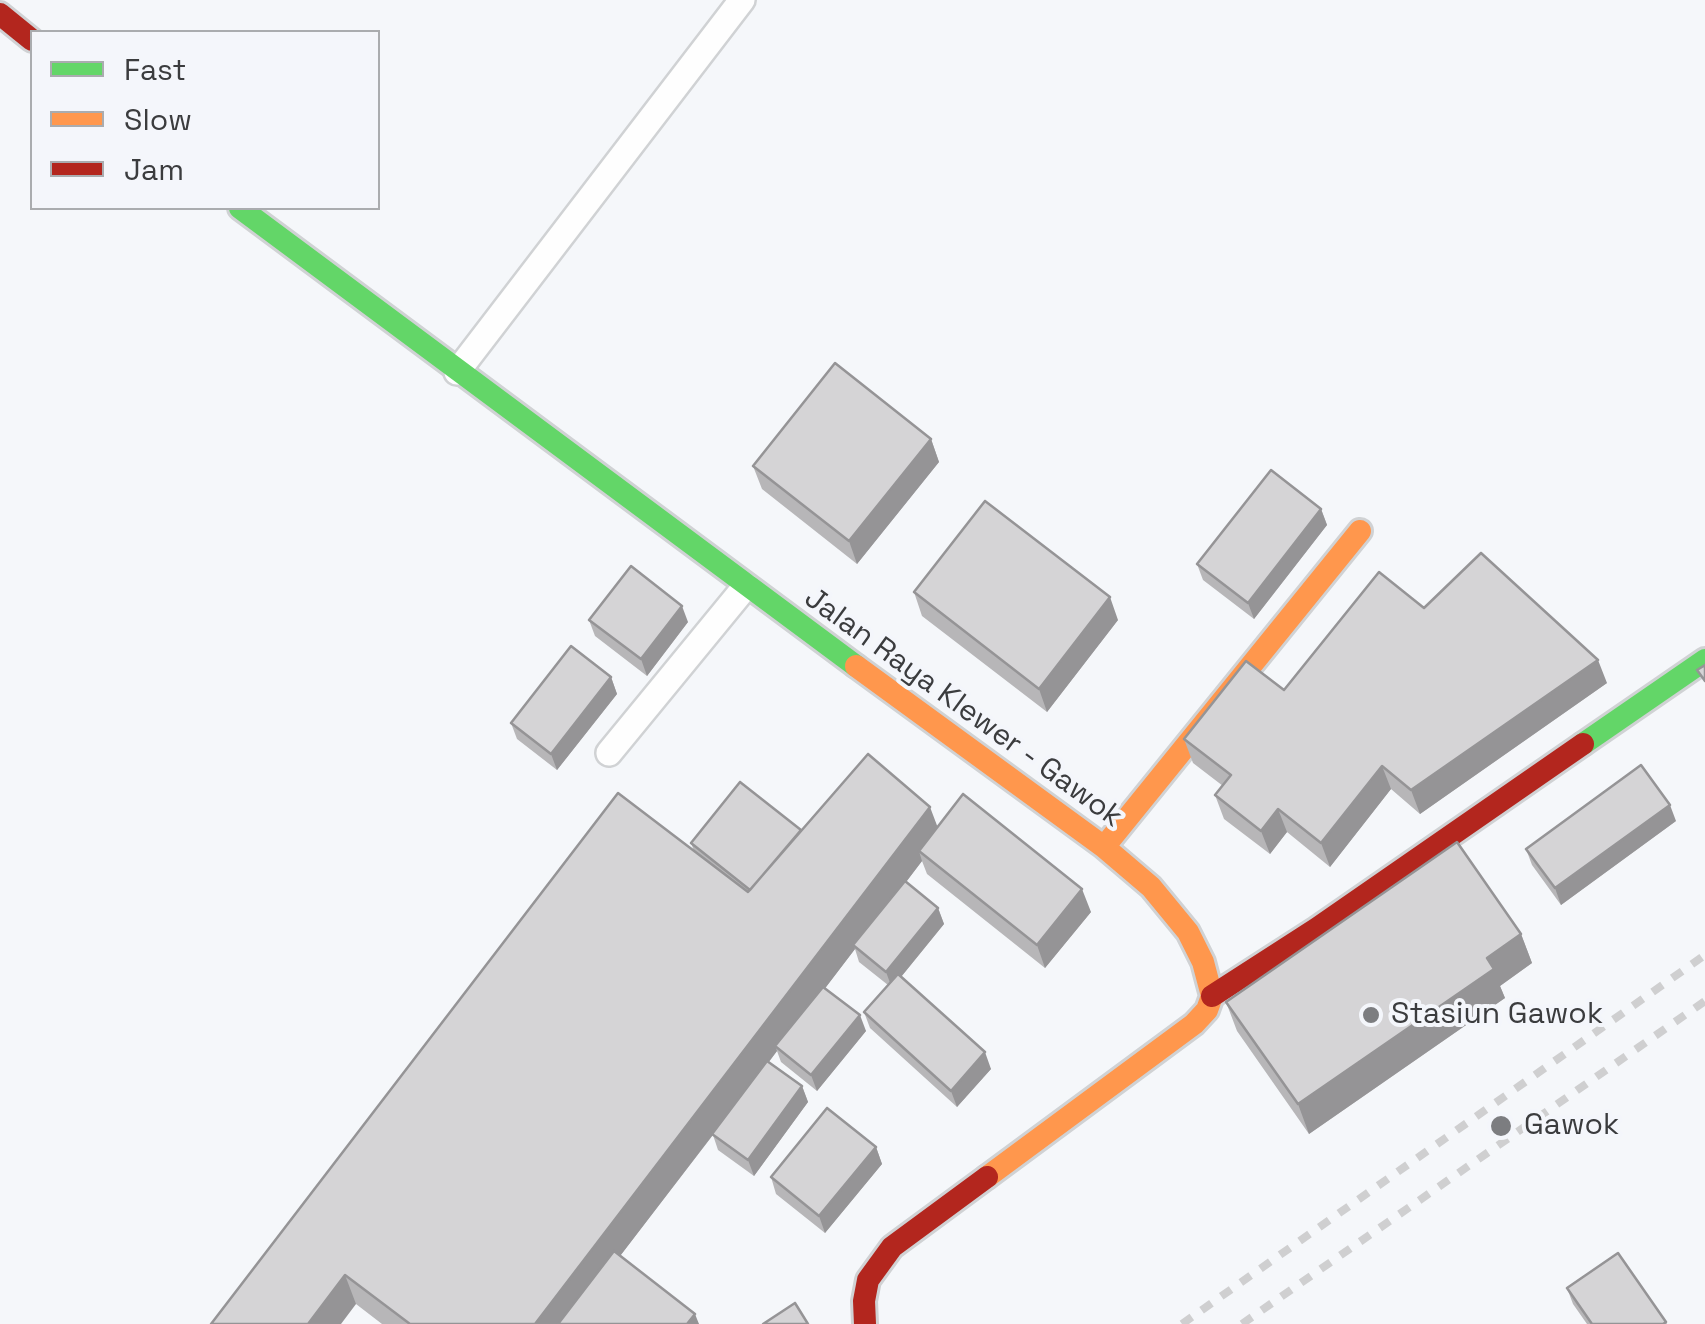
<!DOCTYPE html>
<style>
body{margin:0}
#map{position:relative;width:1705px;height:1324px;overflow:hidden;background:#f5f7fa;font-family:"Space Grotesk",sans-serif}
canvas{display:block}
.legend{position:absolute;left:30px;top:30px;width:350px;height:180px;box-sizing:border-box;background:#f4f6fb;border:2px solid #aaacaf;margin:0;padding:12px 18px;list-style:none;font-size:30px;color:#3b3c3e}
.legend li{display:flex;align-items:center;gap:20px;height:50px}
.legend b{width:50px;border:2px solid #aaacaf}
</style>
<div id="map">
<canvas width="1705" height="1324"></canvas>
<ul class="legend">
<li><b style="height:12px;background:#63d668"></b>Fast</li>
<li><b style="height:12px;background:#ff974d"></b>Slow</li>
<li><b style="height:12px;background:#b3261e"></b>Jam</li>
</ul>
</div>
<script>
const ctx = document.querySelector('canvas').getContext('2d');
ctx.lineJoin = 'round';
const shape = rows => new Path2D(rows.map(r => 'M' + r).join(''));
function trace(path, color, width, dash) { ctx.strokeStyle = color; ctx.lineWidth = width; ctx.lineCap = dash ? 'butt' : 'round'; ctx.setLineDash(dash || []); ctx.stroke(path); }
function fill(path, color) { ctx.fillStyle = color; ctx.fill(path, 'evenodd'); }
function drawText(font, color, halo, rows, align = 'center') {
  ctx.font = font + ' "Space Grotesk",sans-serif'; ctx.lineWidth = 8; ctx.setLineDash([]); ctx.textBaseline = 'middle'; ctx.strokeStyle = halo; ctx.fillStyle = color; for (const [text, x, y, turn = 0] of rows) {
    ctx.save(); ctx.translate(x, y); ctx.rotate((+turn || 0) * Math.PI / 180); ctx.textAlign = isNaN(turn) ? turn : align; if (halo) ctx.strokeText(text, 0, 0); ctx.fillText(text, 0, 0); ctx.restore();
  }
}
const lane = shape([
 [457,372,742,0],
 [609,753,746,586]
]);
const fast = shape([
 [240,208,856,666],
 [1583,744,1705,660]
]);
const slow = shape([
 [856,666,1104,847,1151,887,1188,932,1203,962,1212,996,1207,1010,1194,1024,987,1177],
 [1104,847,1360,531]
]);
const jam = shape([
 [0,14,32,40],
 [1212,996,1316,929,1583,744],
 [865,1324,864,1301,868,1280,892,1247,987,1177]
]);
trace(lane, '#d0d2d4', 30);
trace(fast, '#d0d2d4', 28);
trace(slow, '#d0d2d4', 28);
trace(jam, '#d0d2d4', 28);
trace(lane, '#fefefe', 25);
trace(fast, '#63d668', 22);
trace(slow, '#ff974d', 22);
trace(jam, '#b3261e', 22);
trace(shape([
 [1182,1324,1705,955],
 [1242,1324,1705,1001]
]), '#cfcfd0', 8, [12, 12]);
fill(shape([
 [931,439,939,462,857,564,762,489,753,466],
 [1321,509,1327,525,1254,619,1203,580,1197,564],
 [914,592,1118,620,1047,712,922,616],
 [1424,608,1607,683,1420,814,1391,789,1330,867,1287,832,1270,854,1224,819,1215,795,1223,786,1193,763,1184,739,1284,690],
 [589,620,688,622,647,676,595,636],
 [611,677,617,694,557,770,517,739,511,723],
 [1676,821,1561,905,1532,865,1526,849],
 [937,827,1091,912,1045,968,927,874,922,861,906,882,938,908,944,924,901,977,991,1069,957,1107,870,1028,864,1012,888,985,859,962,855,949,825,988,866,1031,817,1091,781,1062,777,1051,769,1062,802,1086,808,1102,754,1176,718,1150,713,1135,620,1256,699,1324,382,1324,356,1304,211,1324,694,851,691,843,801,830],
 [1521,934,1532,963,1500,986,1505,998,1309,1134,1237,1031,1226,1002],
 [876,1147,882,1164,825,1233,776,1194,771,1177],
 [1567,1288,1666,1322,1667,1324,1587,1324,1573,1304]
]), '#b7b6b8');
fill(shape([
 [931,439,939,462,857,564,849,541],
 [1321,509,1327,525,1254,619,1248,603],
 [1110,597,1118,620,1047,712,1039,689],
 [682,606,688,622,647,676,641,659],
 [1598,660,1607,683,1420,814,1411,790],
 [611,677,617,694,557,770,551,754],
 [1382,766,1391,789,1330,867,1321,843],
 [1670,805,1676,821,1561,905,1555,888],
 [930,807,941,836,919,851,922,861,856,948,853,945,855,949,779,1049,775,1046,777,1051,568,1324,535,1324],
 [1278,809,1287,832,1270,854,1261,831],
 [1082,889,1091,912,1045,968,1037,945],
 [938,908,944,924,892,988,886,972],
 [1521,934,1532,963,1500,986,1505,998,1309,1134,1298,1104,1487,958],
 [860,1015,866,1031,817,1091,811,1075],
 [985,1052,991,1069,957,1107,951,1091],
 [802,1086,808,1102,754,1176,748,1160],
 [876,1147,882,1164,825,1233,819,1216],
 [345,1275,356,1304,341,1324,308,1324],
 [695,1314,699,1324,687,1324]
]), '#959496');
const building = shape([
 [835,363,931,439,849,541,753,466,835,363],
 [1271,470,1321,509,1248,603,1197,564,1271,470],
 [985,501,1110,597,1039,689,914,592,985,501],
 [1481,553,1598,660,1411,790,1382,766,1321,843,1278,809,1261,831,1215,795,1231,775,1184,739,1246,661,1284,690,1379,572,1424,608,1481,553],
 [631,566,682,606,641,659,589,620,631,566],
 [571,646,611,677,551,754,511,723,571,646],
 [1705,665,1705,681,1697,670,1705,665],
 [868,754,930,807,535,1324,410,1324,345,1275,308,1324,211,1324,618,793,748,892,868,754],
 [1641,765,1670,805,1555,888,1526,849,1641,765],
 [740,782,801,830,750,890,691,843,740,782],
 [963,794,1082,889,1037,945,919,851,963,794],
 [1457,842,1521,934,1487,958,1494,969,1298,1104,1226,1002,1457,842],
 [905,881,938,908,886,972,853,945,905,881],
 [898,974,985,1052,951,1091,864,1012,898,974],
 [823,987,860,1015,811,1075,775,1046,823,987],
 [767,1061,802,1086,748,1160,712,1134,767,1061],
 [827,1108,876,1147,819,1216,771,1177,827,1108],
 [614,1251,695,1314,687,1324,558,1324,614,1251],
 [1618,1253,1666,1322,1663,1324,1592,1324,1567,1288,1618,1253],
 [795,1303,808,1324,763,1324,795,1303]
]);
fill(building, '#d5d4d6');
trace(building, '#959496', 2.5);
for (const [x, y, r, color] of [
 [1371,1015,10,"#7c7d80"],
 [1501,1126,12,"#7c7d80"]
]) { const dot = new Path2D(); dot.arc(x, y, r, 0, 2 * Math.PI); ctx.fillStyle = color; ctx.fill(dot); trace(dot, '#f4f6fb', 4); }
drawText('30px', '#3b3c3e', '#f4f6fb', [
 ["Jalan Raya Klewer - Gawok",963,708,36]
]);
drawText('30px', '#3b3c3e', '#f4f6fb', [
 ["Stasiun Gawok",1391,1015],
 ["Gawok",1524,1126]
], 'left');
</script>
